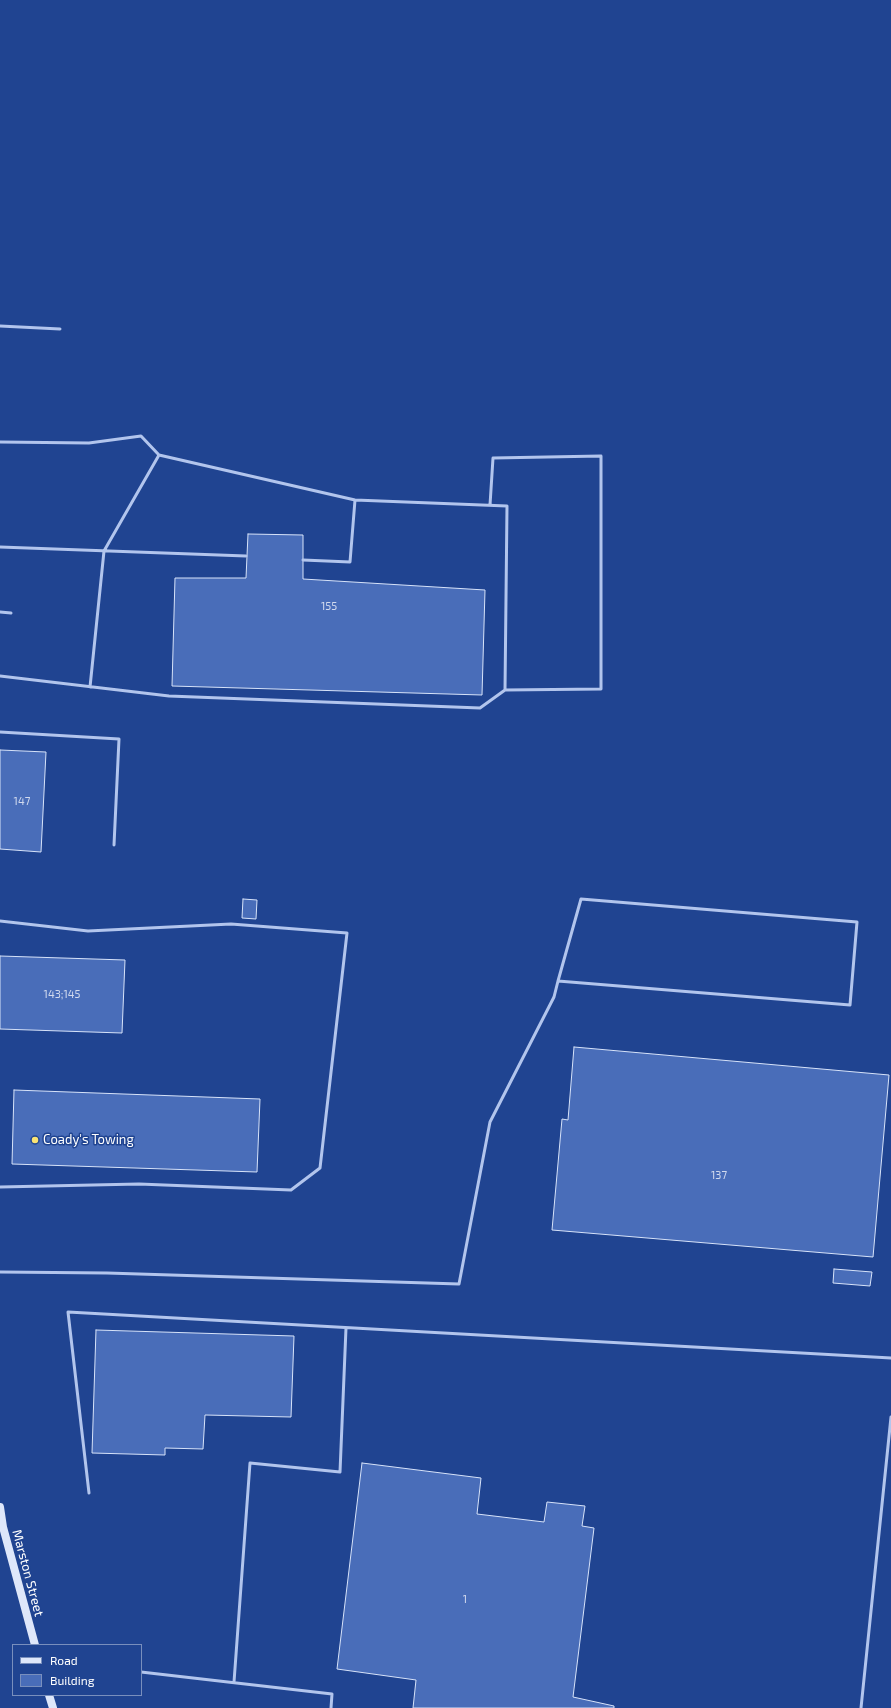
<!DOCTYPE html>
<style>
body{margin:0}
#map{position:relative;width:891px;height:1708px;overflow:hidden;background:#204491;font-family:"Exo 2",sans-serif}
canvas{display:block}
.legend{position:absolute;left:12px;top:1644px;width:130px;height:52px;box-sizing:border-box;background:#204491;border:1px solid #798fbd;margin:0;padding:5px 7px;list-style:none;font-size:12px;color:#fff}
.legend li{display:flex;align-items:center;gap:8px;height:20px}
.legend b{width:20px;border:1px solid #798fbd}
</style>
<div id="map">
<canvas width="891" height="1708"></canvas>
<ul class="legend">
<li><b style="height:5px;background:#dee7fa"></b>Road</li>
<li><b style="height:11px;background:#496db9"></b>Building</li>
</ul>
</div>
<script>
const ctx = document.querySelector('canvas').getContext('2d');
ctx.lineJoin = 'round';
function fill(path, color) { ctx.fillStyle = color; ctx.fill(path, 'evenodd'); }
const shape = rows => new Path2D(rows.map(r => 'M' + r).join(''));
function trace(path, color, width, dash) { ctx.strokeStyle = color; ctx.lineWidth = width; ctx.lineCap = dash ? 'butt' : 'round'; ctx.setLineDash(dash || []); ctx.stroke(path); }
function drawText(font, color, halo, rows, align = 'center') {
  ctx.font = font + ' "Exo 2",sans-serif'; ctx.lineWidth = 3; ctx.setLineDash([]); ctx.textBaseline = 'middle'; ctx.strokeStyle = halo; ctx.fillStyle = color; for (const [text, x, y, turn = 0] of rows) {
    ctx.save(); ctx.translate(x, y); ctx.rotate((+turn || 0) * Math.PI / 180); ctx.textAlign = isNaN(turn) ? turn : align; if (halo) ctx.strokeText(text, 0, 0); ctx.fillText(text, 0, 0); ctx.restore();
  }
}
const building = shape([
 [248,534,303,535,303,579,485,590,482,695,172,686,175,578,246,578,248,534],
 [0,750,46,752,41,852,0,849,0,750],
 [243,899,257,900,256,919,242,918,243,899],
 [0,956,125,960,122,1033,0,1029,0,956],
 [574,1047,889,1075,873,1257,552,1230,562,1119,568,1120,574,1047],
 [14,1090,260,1099,257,1172,12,1164,14,1090],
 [834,1269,872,1272,870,1286,833,1283,834,1269],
 [96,1330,294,1336,291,1417,205,1415,203,1449,165,1448,165,1455,92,1453,96,1330],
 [362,1463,481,1478,477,1514,544,1522,547,1502,585,1506,582,1526,594,1528,573,1697,614,1706,614,1708,413,1708,416,1680,337,1669,362,1463]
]);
fill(building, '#496db9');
trace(building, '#d7e3f9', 1);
trace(shape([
 [0,326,60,329],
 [0,442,89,443,141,436,159,455,104,551,90,687],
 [490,505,493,458,601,456,601,689,505,690],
 [0,547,246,556],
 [303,560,350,562,355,500],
 [0,612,11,613],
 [0,676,169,696,480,708,505,690,507,506,355,500,159,455],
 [0,732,119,739,114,845],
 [0,921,88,931,231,924,347,933,320,1168,291,1190,139,1184,0,1187],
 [0,1272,107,1273,459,1284,490,1122,554,997,558,981,581,899,857,922,850,1005,558,981],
 [89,1493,68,1312,891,1358],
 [141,1672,332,1694,331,1708],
 [234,1682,250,1463,340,1472,346,1328],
 [861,1708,891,1417]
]), '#b2c5ed', 3);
trace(shape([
 [0,1507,3,1527,35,1645],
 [49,1695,53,1708]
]), '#dee7fa', 8);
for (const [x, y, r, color] of [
 [35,1140,4,"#fae373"]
]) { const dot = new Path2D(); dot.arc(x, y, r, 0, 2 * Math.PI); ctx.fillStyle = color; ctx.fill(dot); trace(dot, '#204491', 1.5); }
drawText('11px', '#d2daee', null, [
 ["155",329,606],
 ["147",22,801],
 ["143;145",62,994],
 ["137",719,1175],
 ["1",465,1599]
]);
drawText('13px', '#fff', '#204491', [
 ["Coady's Towing",43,1140]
], 'left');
drawText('13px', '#fff', '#204491', [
 ["Marston Street",28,1573,75]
]);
</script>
